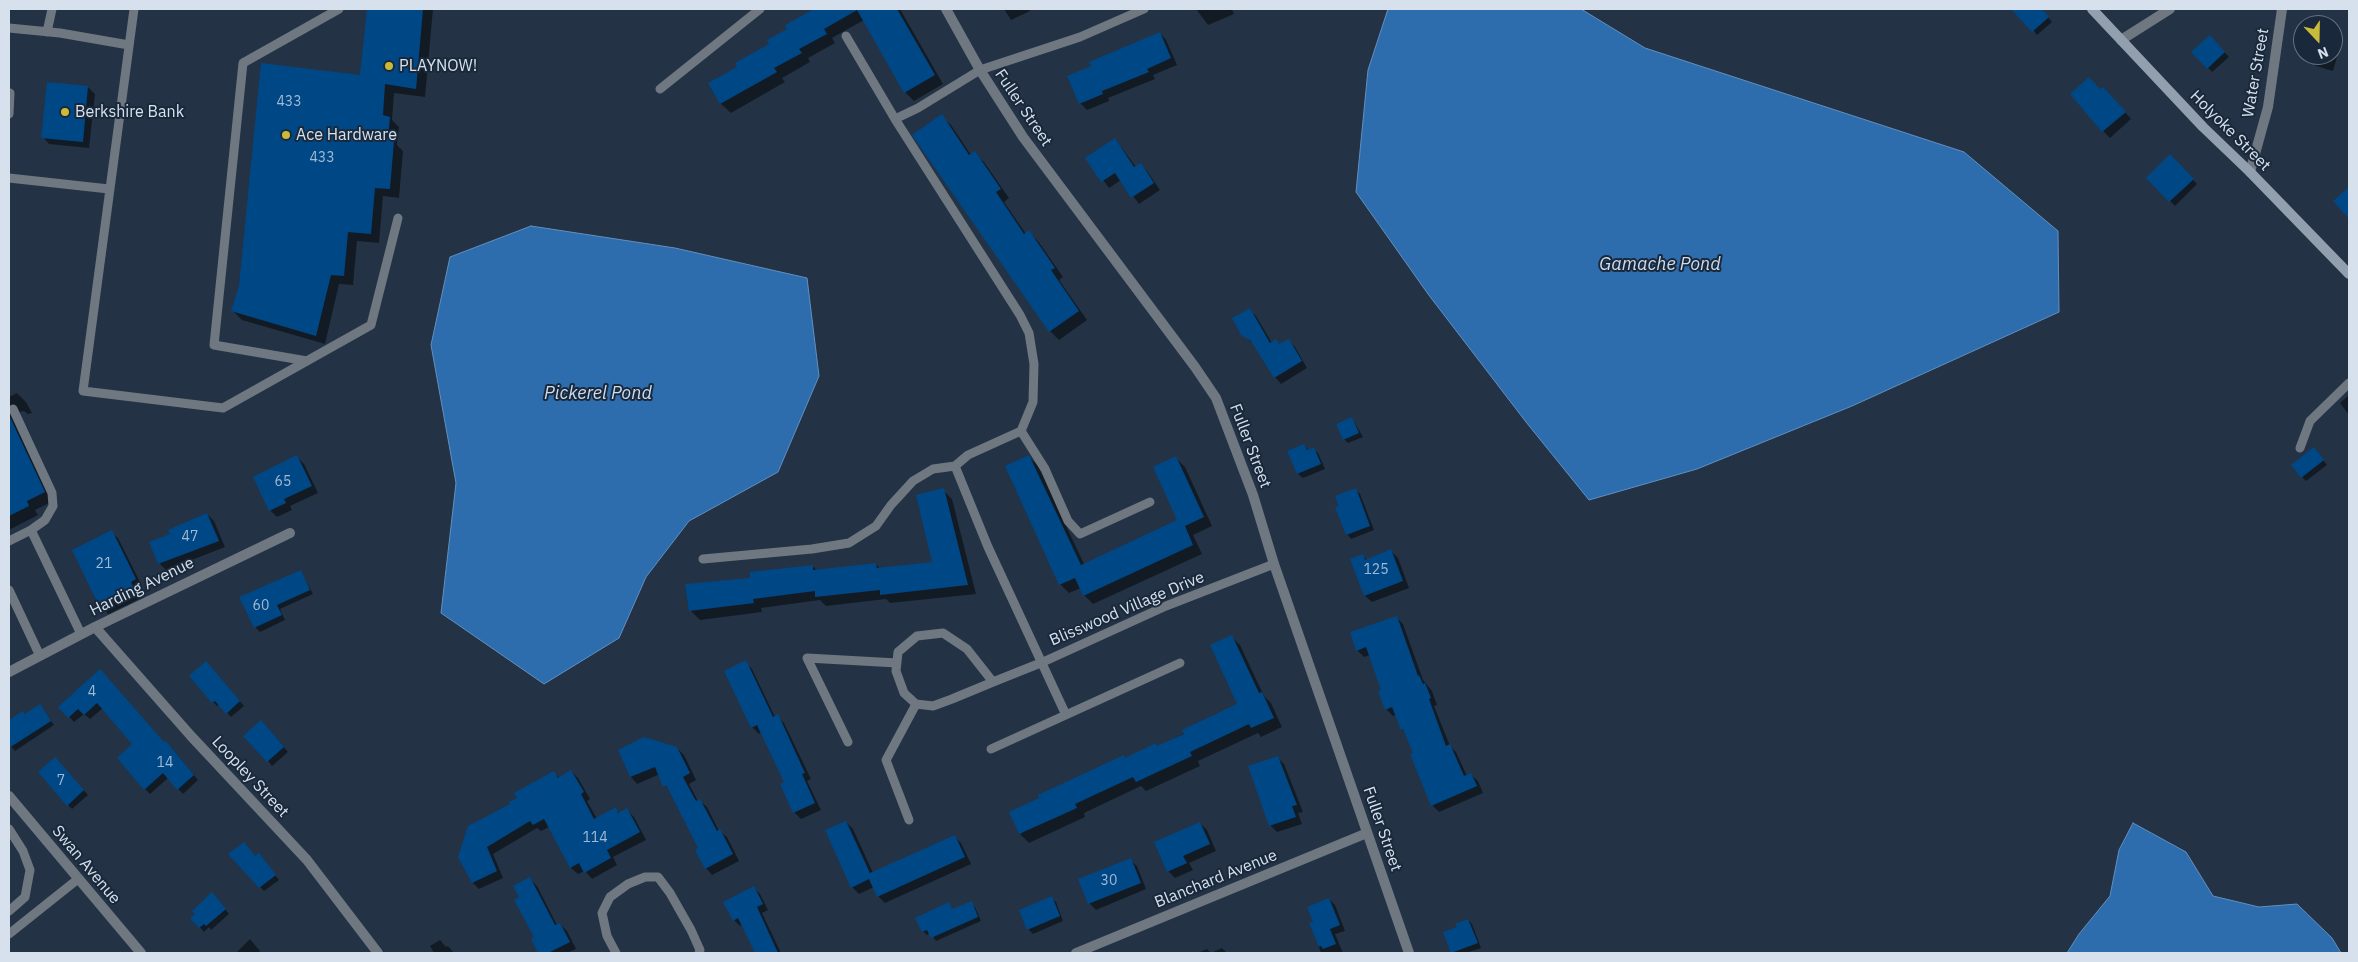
<!DOCTYPE html>
<style>
body{margin:0}
#map{position:relative;width:2358px;height:962px;overflow:hidden;background:#233345;font-family:"IBM Plex Sans",sans-serif}
canvas{display:block}
.frame{position:absolute;inset:0;border:10px solid #d7e1ed;pointer-events:none}
.north{position:absolute;left:2293px;top:15px;width:50px;height:50px;box-sizing:border-box;background:#19293b;border:1px solid #657382;border-radius:50%;rotate:159deg;font-size:14px;font-weight:700;line-height:20px;text-align:center;color:#d7e1ed}
.north::after{content:'';display:block;margin:auto;width:18px;height:22px;background:#caba39;clip-path:polygon(50% 0,100% 100%,50% 72%,0 100%)}
</style>
<div id="map">
<canvas width="2358" height="962"></canvas>
<div class="frame"></div>
<div class="north">N</div>
</div>
<script>
const ctx = document.querySelector('canvas').getContext('2d');
ctx.lineJoin = 'round';
function fill(path, color) { ctx.fillStyle = color; ctx.fill(path, 'evenodd'); }
const shape = rows => new Path2D(rows.map(r => 'M' + r).join(''));
function trace(path, color, width, dash) { ctx.strokeStyle = color; ctx.lineWidth = width; ctx.lineCap = dash ? 'butt' : 'round'; ctx.setLineDash(dash || []); ctx.stroke(path); }
function drawText(font, color, halo, rows, align = 'center') {
  ctx.font = font + ' "IBM Plex Sans",sans-serif'; ctx.lineWidth = 4; ctx.setLineDash([]); ctx.textBaseline = 'middle'; ctx.strokeStyle = halo; ctx.fillStyle = color; for (const [text, x, y, turn = 0] of rows) {
    ctx.save(); ctx.translate(x, y); ctx.rotate((+turn || 0) * Math.PI / 180); ctx.textAlign = isNaN(turn) ? turn : align; if (halo) ctx.strokeText(text, 0, 0); ctx.fillText(text, 0, 0); ctx.restore();
  }
}
const water = shape([
 [1388,9,1581,9,1645,48,1964,152,2058,231,2059,312,1852,406,1697,469,1589,500,1526,422,1428,294,1356,192,1368,70,1388,9],
 [531,226,675,248,807,278,819,376,778,472,689,521,646,577,619,638,544,684,441,613,456,483,431,345,450,257,531,226],
 [2133,823,2186,852,2213,896,2259,907,2297,904,2332,938,2341,953,2067,953,2079,934,2110,896,2119,850,2133,823]
]);
fill(water, '#2e6dad');
trace(water, '#6190c0', 1);
fill(shape([
 [368,9,433,9,425,97,394,93,392,120,399,127,397,145,403,151,399,198,383,196,379,243,357,241,353,285,339,284,325,344,242,320,233,311,361,76],
 [816,9,900,9,943,84,914,101,905,92,864,20,832,38,835,43,808,58,810,62,782,78,785,82,731,113,721,104,710,84,739,67,771,44,789,29,787,26],
 [1004,9,1029,9,1030,11,1011,20],
 [1196,9,1232,9,1234,14,1208,25],
 [2018,9,2041,9,2052,22,2037,35],
 [2333,31,2343,36,2333,71,2316,66,2312,62,2312,55,2333,55],
 [1160,33,1166,40,1177,65,1153,75,1155,79,1108,98,1109,101,1087,110,1080,103],
 [2214,41,2229,57,2212,72,2193,52],
 [88,87,95,94,89,148,49,144,43,137],
 [2101,90,2110,95,2131,119,2110,138,2103,131],
 [941,116,951,125,971,155,974,153,984,162,1009,198,1004,202,1026,234,1029,232,1038,241,1063,277,1059,280,1087,320,1059,340,1050,331],
 [1115,139,1136,167,1141,165,1147,171,1160,190,1139,204,1121,180,1109,188,1087,158],
 [2170,156,2197,184,2175,206,2147,178],
 [1250,310,1256,316,1272,343,1276,341,1280,345,1288,340,1295,347,1307,368,1281,384,1275,377,1255,345,1242,334],
 [17,393,26,402,32,413,28,414,24,411,19,412,53,501,35,510,38,515,9,530,9,397],
 [2349,395,2349,415,2340,403],
 [1352,418,1363,437,1348,443,1344,439],
 [1304,445,1309,451,1314,449,1318,453,1325,469,1303,478,1298,474,1289,451],
 [2318,453,2327,465,2306,481,2302,477],
 [297,457,304,464,318,493,290,506,292,510,277,517,270,510],
 [1029,457,1038,466,1084,564,1179,521,1176,458,1185,467,1212,526,1193,535,1202,554,1093,604,1084,595,1081,588,1069,593,1060,584],
 [943,490,952,499,976,594,890,603,886,599,826,606,820,600,761,608,762,612,700,620,691,611,687,585,752,579,813,566,817,571,876,564,880,569,933,563],
 [1356,490,1360,494,1374,530,1351,539,1347,534,1340,507],
 [207,514,214,521,225,547,166,570,159,563,171,534],
 [111,532,118,538,142,586,137,589,141,598,108,614,101,607],
 [1391,551,1398,558,1409,588,1372,602,1365,596,1362,556,1367,560],
 [301,572,313,594,280,609,285,620,260,632,255,627,241,598],
 [1396,617,1403,624,1423,680,1432,691,1437,705,1434,706,1450,746,1456,752,1467,776,1471,775,1478,781,1483,793,1439,812,1432,805,1407,733,1402,729,1397,714,1393,716,1386,709,1383,691,1370,655,1364,657,1357,650],
 [1231,636,1240,645,1264,696,1271,703,1282,727,1261,737,1258,733,1198,761,1200,766,1146,791,1141,786,1084,813,1085,817,1029,843,1020,834,1124,757,1126,759,1156,745,1158,747,1239,705],
 [745,662,752,669,775,717,777,716,784,723,811,779,807,781,821,810,801,819,794,812,786,783,762,732,759,734,752,727],
 [210,667,244,706,231,717,219,704,217,706,213,702],
 [100,671,164,744,171,747,198,780,183,794,168,778,150,794,145,789,134,745,103,708,90,719,84,714,74,722,60,707],
 [40,706,54,725,15,751,9,744,9,721,23,712,26,715],
 [265,726,288,752,272,766,268,761],
 [677,748,684,755,696,780,689,784,698,801,700,801,707,807,719,831,727,837,739,861,712,875,706,868,700,849,660,774,637,784,631,777,619,751],
 [1277,757,1284,764,1303,812,1298,813,1302,824,1277,832,1270,825],
 [59,763,88,795,72,809,68,805],
 [571,771,578,778,590,799,587,801,597,819,615,809,620,814,627,810,634,817,646,840,613,857,617,865,592,879,585,871,578,874,571,868,549,827,541,831,537,828,493,854,503,878,479,889,473,883,459,857,512,805,553,772,559,778],
 [846,822,853,829,873,873,954,836,961,843,971,864,885,903,878,896,874,887,859,894,852,887],
 [1200,823,1207,830,1216,851,1189,863,1193,870,1175,878,1168,871],
 [263,859,279,880,264,891,260,887],
 [1130,860,1137,866,1146,889,1096,910,1089,903],
 [530,879,537,886,557,925,560,924,567,931,576,949,567,953,540,953,533,939,535,938,521,898],
 [754,888,760,894,768,910,762,913,781,953,757,953,742,925,740,926,734,920],
 [216,898,229,914,211,930,209,927,204,932,192,918],
 [1051,898,1056,902,1063,921,1033,934,1028,929],
 [1329,899,1335,905,1345,931,1335,934,1343,953,1321,953,1311,924,1314,922],
 [971,903,975,907,981,921,936,941,930,933,927,935,923,931,948,904,953,910],
 [1468,920,1472,924,1481,948,1466,953,1453,953,1445,933,1459,928],
 [250,939,260,951,258,953,236,953],
 [440,940,446,947,448,946,454,953,434,953,430,946],
 [1222,948,1227,953,1211,953],
 [1207,949,1211,953,1197,953]
]), '#0007');
fill(shape([
 [367,9,423,9,416,89,385,84,383,115,390,117,388,138,394,141,390,189,375,188,371,234,348,232,344,276,331,275,316,336,231,311,239,286,261,63,360,75],
 [814,9,897,9,935,75,904,93,857,10,824,29,827,34,799,49,802,53,774,68,777,72,720,104,708,83,737,67,735,63,769,44,767,40,787,29,785,25],
 [2011,9,2042,9,2049,17,2032,32],
 [1160,32,1171,58,1147,69,1149,72,1102,91,1103,94,1079,104,1067,76,1091,66,1089,62],
 [2210,35,2225,52,2207,69,2191,52],
 [2089,77,2100,89,2103,87,2126,112,2102,132,2070,94],
 [47,82,88,86,83,142,41,138],
 [942,114,969,155,975,151,1001,189,996,192,1024,234,1029,230,1055,268,1051,270,1079,311,1049,332,912,135],
 [1115,138,1134,167,1141,163,1154,183,1131,198,1115,173,1101,182,1085,158],
 [2170,154,2194,179,2169,202,2146,178],
 [2349,187,2349,219,2333,201],
 [1250,308,1270,343,1276,339,1279,344,1289,339,1302,361,1274,378,1251,341,1241,335,1232,318],
 [9,415,45,492,27,501,29,506,9,516],
 [1352,417,1359,433,1343,440,1336,424],
 [1304,444,1307,450,1314,447,1321,464,1297,474,1287,451],
 [2314,447,2324,460,2301,478,2291,465],
 [297,455,312,486,284,499,286,503,269,511,253,477],
 [1029,455,1081,565,1177,520,1153,467,1176,456,1204,517,1185,526,1193,545,1083,596,1075,578,1059,585,1005,466],
 [944,488,968,585,880,595,880,590,815,597,815,591,753,599,754,603,689,611,685,584,750,578,750,572,813,565,813,570,876,563,877,568,932,562,916,495],
 [1356,488,1370,526,1346,535,1335,507,1339,506,1335,496],
 [207,513,219,541,158,564,149,542,170,534,168,530],
 [112,530,136,579,131,582,135,591,100,608,72,550],
 [1391,549,1403,581,1364,596,1350,559,1363,554,1365,560],
 [301,570,310,590,277,605,282,615,254,628,239,597],
 [1397,616,1418,676,1419,675,1423,684,1425,683,1431,698,1429,699,1446,746,1450,744,1464,776,1471,773,1477,786,1431,806,1410,754,1413,753,1403,729,1401,730,1392,707,1385,710,1378,691,1381,690,1366,647,1356,651,1350,632],
 [1232,635,1259,693,1262,692,1274,718,1251,728,1249,724,1190,752,1192,756,1136,782,1133,777,1075,804,1077,808,1019,834,1009,812,1039,798,1038,795,1124,755,1125,758,1156,743,1157,746,1184,734,1182,730,1237,704,1210,645],
 [746,660,773,717,778,714,805,773,802,774,815,803,793,813,780,784,784,782,757,725,751,728,724,671],
 [206,661,240,701,226,714,215,701,212,703,189,676],
 [100,669,164,742,166,741,194,775,177,790,163,773,144,790,117,758,132,744,97,703,84,715,78,709,68,718,58,707],
 [40,704,51,721,9,748,9,720,23,711,25,714],
 [261,720,284,747,267,762,243,736],
 [644,737,677,747,690,773,683,777,696,801,700,799,717,831,720,829,733,854,705,869,695,850,698,848,666,785,663,787,655,767,630,777,618,750],
 [1278,756,1297,805,1292,806,1296,817,1269,826,1248,766],
 [55,757,84,790,67,806,38,772],
 [571,770,584,792,581,794,594,819,616,807,618,813,627,808,640,832,607,850,611,858,584,873,579,863,570,868,544,819,533,825,530,821,487,847,497,871,472,883,458,857,468,826,510,804,509,802,517,798,514,793,554,771,558,778],
 [846,821,870,873,955,835,965,857,877,897,869,879,851,888,825,830],
 [1200,822,1210,844,1183,856,1187,863,1167,872,1154,842],
 [244,842,255,856,259,853,276,875,259,888,228,854],
 [1131,858,1141,883,1088,904,1078,879],
 [530,877,555,925,560,923,570,942,548,953,538,953,531,939,534,937,514,900,519,897,513,886],
 [754,886,763,904,757,907,778,953,755,953,738,918,733,921,723,902],
 [212,892,226,909,206,926,204,924,199,928,190,918,195,914,192,911],
 [1052,896,1060,916,1027,930,1019,910],
 [1329,898,1340,925,1330,929,1336,944,1323,949,1321,946,1319,947,1309,923,1313,922,1307,907],
 [972,901,978,917,931,938,927,930,922,932,915,918,949,902,952,909],
 [1468,919,1478,943,1451,953,1443,932,1457,927,1455,924]
]), '#004785');
trace(shape([
 [134,9,83,391,223,408,371,325,398,218],
 [9,28,60,33,129,45],
 [47,32,52,9],
 [846,36,895,119,1020,315,1029,333,1034,364,1033,402,1021,431,968,455,955,466,988,547,1066,715],
 [660,89,760,9],
 [9,114,10,93],
 [895,119,918,108,980,70,1080,37,1144,9],
 [9,178,109,189],
 [307,361,214,345,243,63,339,9],
 [13,409,52,493,53,506,45,520,31,530],
 [1021,431,1045,469,1068,521,1080,534,1150,502],
 [2300,448,2310,421,2349,383],
 [9,541,31,530,81,634],
 [703,559,812,549,849,543,876,526,891,505,913,481,933,469,955,466],
 [9,590,40,656],
 [993,682,967,649,943,633,917,636,898,652,896,671,904,693,916,704,933,706,952,699,993,682,1043,662,1166,606,1274,564],
 [848,742,807,658,897,663],
 [991,749,1180,663],
 [909,820,886,760,916,704],
 [9,829,23,851,30,870,25,897,9,911],
 [9,934,78,879],
 [616,953,607,936,602,913,610,897,628,884,645,877,658,877,670,893,691,930,700,950,699,953]
]), '#6f7881', 9);
trace(shape([
 [2121,40,2170,9],
 [2250,172,2268,107,2282,9],
 [95,627,191,736,307,860,378,953],
 [9,672,95,627,290,533],
 [9,796,141,953],
 [1076,953,1367,833]
]), '#6f7881', 10);
trace(shape([
 [946,9,980,70,1023,137,1195,367,1216,398,1253,495,1274,564,1409,953]
]), '#6f7881', 10);
trace(shape([
 [2092,9,2203,127,2250,172,2349,274]
]), '#929fae', 10);
for (const [x, y, r, color] of [
 [389,66,5,"#caba39"],
 [65,112,5,"#caba39"],
 [286,135,5,"#caba39"]
]) { const dot = new Path2D(); dot.arc(x, y, r, 0, 2 * Math.PI); ctx.fillStyle = color; ctx.fill(dot); trace(dot, '#19293b', 2); }
drawText('14px', '#a1bad3', null, [
 ["433",289,102],
 ["433",322,158],
 ["65",283,482],
 ["47",190,537],
 ["21",104,564],
 ["125",1376,570],
 ["60",261,606],
 ["4",92,692],
 ["14",165,763],
 ["7",61,781],
 ["114",595,838],
 ["30",1109,881]
]);
drawText('16px', '#d7e1ed', '#19293b', [
 ["PLAYNOW!",399,66],
 ["Berkshire Bank",75,112],
 ["Ace Hardware",296,135]
], 'left');
drawText('16px', '#d7e1ed', '#19293b', [
 ["Water Street",2256,73,-80],
 ["Fuller Street",1023,108,56],
 ["Holyoke Street",2230,131,45],
 ["Fuller Street",1250,446,69],
 ["Harding Avenue",142,587,-26],
 ["Blisswood Village Drive",1127,609,-23],
 ["Loopley Street",250,777,47],
 ["Fuller Street",1382,829,71],
 ["Swan Avenue",86,865,50],
 ["Blanchard Avenue",1216,879,-22]
]);
drawText('italic 18px', '#cdddef', '#19293b', [
 ["Gamache Pond",1660,265],
 ["Pickerel Pond",598,394]
]);
</script>
